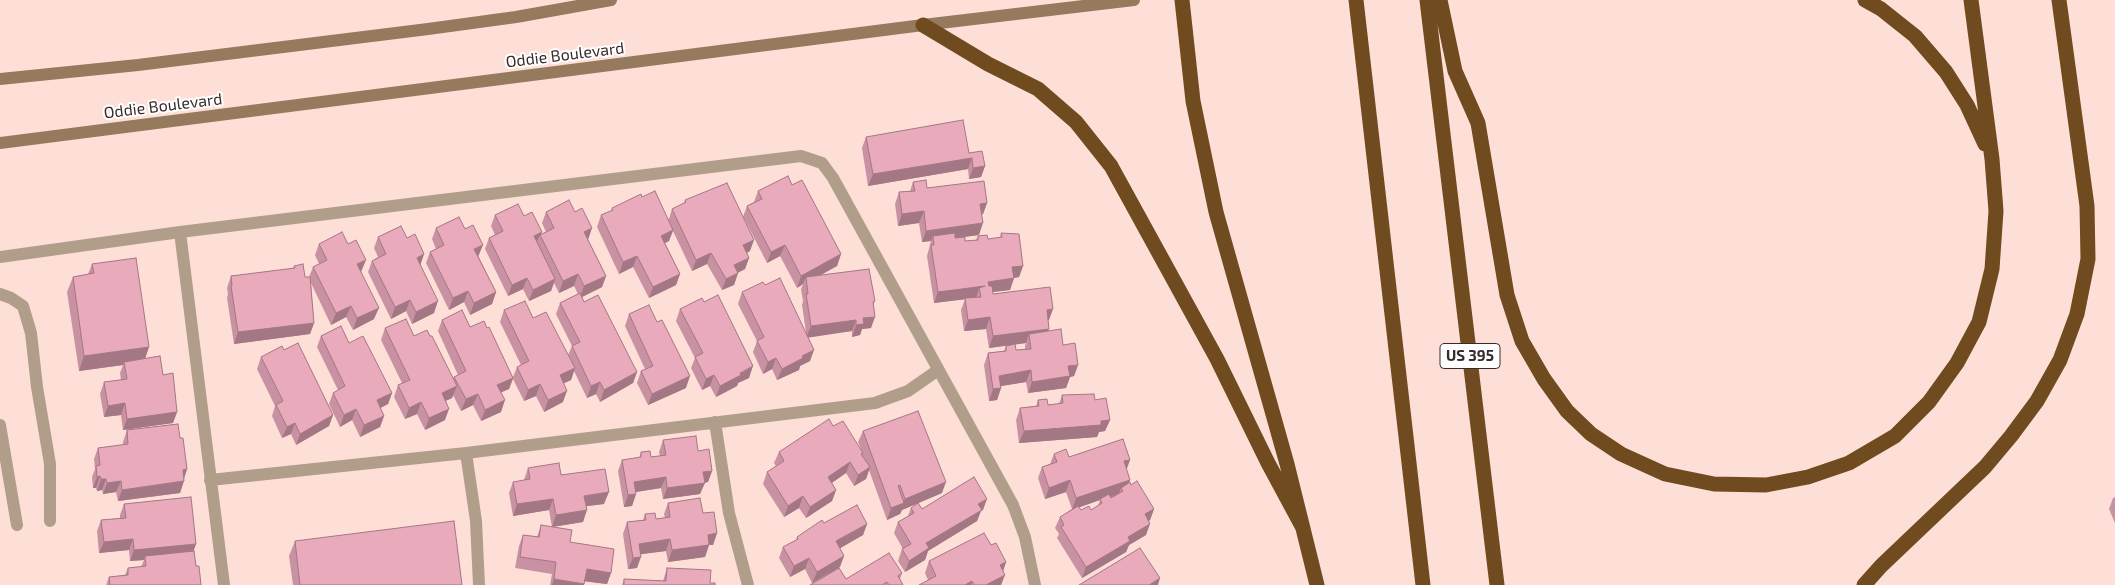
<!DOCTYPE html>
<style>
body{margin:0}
canvas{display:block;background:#fedfd7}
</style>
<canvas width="2115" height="585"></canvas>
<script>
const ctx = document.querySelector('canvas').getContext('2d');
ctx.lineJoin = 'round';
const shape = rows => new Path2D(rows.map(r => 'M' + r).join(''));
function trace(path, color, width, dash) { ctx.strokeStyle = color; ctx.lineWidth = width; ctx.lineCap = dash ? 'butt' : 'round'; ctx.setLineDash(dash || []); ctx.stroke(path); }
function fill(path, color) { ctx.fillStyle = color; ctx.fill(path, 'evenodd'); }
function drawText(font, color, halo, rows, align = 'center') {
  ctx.font = font + ' "Exo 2",sans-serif'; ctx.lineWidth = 4; ctx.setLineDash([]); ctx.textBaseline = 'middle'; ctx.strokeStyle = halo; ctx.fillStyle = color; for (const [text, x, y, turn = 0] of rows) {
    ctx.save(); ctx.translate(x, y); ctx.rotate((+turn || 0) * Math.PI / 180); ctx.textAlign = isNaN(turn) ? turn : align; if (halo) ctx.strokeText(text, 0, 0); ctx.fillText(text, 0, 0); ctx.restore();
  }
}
trace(shape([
 [0,257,180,232],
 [0,294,11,298,23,306,31,333,37,387,50,464,50,521],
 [715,422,729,513,748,585],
 [0,425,17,525],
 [466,453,476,521,479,585],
 [210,480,466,453,875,403,908,391,938,370],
 [224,585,180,232,801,156,822,163,833,178,1013,505,1025,537,1035,585]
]), '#b09e8b', 12);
trace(shape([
 [0,79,138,65,428,29,516,17,611,0],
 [0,143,923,25,1134,0]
]), '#957a5e', 12);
trace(shape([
 [1182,0,1193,101,1216,212,1287,464,1317,585],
 [1356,0,1423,585],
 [1427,0,1497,585],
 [1440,0,1455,71,1478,123,1507,295,1522,341,1544,379,1567,411,1591,434,1621,454,1665,474,1714,484,1766,485,1808,477,1849,463,1895,436,1929,402,1957,363,1979,322,1992,269,1996,211,1992,159,1971,0],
 [1865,0,1881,9,1915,36,1946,72,1967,105,1985,144],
 [923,25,988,64,1038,89,1076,122,1111,166,1217,359,1268,463,1303,528],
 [1864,585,1881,566,1985,467,2011,436,2037,401,2060,360,2077,314,2088,259,2087,206,2059,0]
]), '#704b1f', 15);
fill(shape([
 [866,137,969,153,985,166,981,177,969,179,968,169,868,186,862,148],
 [913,182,927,188,987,203,983,214,982,214,979,235,955,238,965,241,976,240,978,236,988,239,1000,238,1001,233,1023,266,1019,277,1014,278,1010,290,993,292,993,294,1049,320,1048,320,1048,331,1063,345,1078,365,1074,376,1070,377,1066,388,1028,393,1026,382,1001,386,1001,388,997,400,989,401,984,365,988,353,1004,351,1006,346,1016,350,1025,349,1025,346,1026,343,989,348,986,329,964,331,961,310,965,299,934,303,927,256,931,241,922,242,919,223,898,226,895,204,899,192,910,191],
 [792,185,841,254,837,266,819,276,875,301,873,306,871,328,862,329,860,335,852,337,852,331,808,337,810,361,800,366,799,370,777,380,772,369,763,374,753,352,757,341,738,304,742,292,765,285,806,332,802,305,803,301,801,289,803,284,797,288,780,256,767,263,744,218,750,251,747,253,749,258,745,269,738,273,734,285,722,290,707,264,692,271,673,231,669,241,665,243,680,274,676,285,649,298,633,267,619,274,597,227,601,215,611,211,612,208,642,197,669,219,672,209,684,203,685,200,743,217,747,206,754,202,758,191],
 [546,212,588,240,606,276,602,287,582,297,584,302,637,372,633,383,600,402,596,394,587,398,574,371,571,380,564,383,563,402,544,412,536,396,524,401,513,379,509,389,501,392,501,412,481,421,473,405,461,411,453,395,452,398,445,401,445,420,425,430,417,414,405,419,394,397,398,385,402,383,381,340,385,328,414,336,453,379,454,377,458,375,438,331,442,320,470,327,513,377,517,367,521,365,500,322,504,310,533,318,568,355,572,346,556,314,560,303,578,294,574,286,559,293,554,283,551,291,529,301,523,289,508,296,485,249,489,238,495,235,491,226,495,215,524,216,542,232,541,234,546,232,542,223],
 [436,228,465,229,496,292,492,304,470,315,464,302,449,310,426,263,430,252,436,249,432,239],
 [378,237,407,238,424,254,420,265,434,313,412,324,406,311,391,319,368,272,372,261,378,257,374,248],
 [319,244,348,244,361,272,374,319,353,330,346,317,331,325,311,283,314,323,310,334,234,344,227,298,228,294,227,288,231,276,293,269,294,266,305,277,309,277,313,267,319,264,315,255],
 [92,264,149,347,145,358,163,375,177,412,173,423,123,430,121,415,104,417,100,394,104,382,121,380,120,373,123,365,79,371,67,292,73,277,88,274],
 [680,309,749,378,738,383,737,386,716,397,710,386,702,390,691,368,695,358,676,321],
 [629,314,657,322,686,388,648,405,637,383,641,371,645,369,625,326],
 [321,336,349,343,392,393,388,404,380,408,384,416,380,427,360,437,352,420,340,427,329,404,333,393,338,390,317,347],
 [284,350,333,415,329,426,296,445,291,434,282,438,272,416,275,406,257,369,261,357],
 [1062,395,1095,400,1110,420,1105,431,1099,432,1097,437,1019,443,1016,420,1020,408,1036,406,1038,400,1048,405,1059,404],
 [833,426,861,449,858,442,863,431,942,493,902,510,900,514,887,520,869,470,866,479,854,486,846,473,832,483,836,490,832,501,806,518,799,508,784,517,763,484,767,472,776,466,774,463,779,452],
 [127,430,180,438,187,469,180,493,118,501,116,492,103,494,102,490,97,491,96,488,93,488,92,477,95,469,94,459,98,448,123,445,123,442],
 [663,440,698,451,712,471,708,482,704,483,700,494,663,499,661,488,635,492,636,494,632,506,624,507,618,471,622,460,639,458,641,452,651,457,660,456,659,452],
 [1054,454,1069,457,1130,460,1126,469,1130,480,1129,483,1154,509,1150,520,1149,521,1146,535,1129,545,1126,552,1082,578,1057,538,1059,534,1055,528,1060,517,1072,509,1066,492,1045,499,1038,478,1042,467,1050,464],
 [1100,500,1098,506,1091,510,1081,510,1079,507],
 [528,468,604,504,586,506,583,522,552,527,549,510,513,516,509,493,513,482,524,480],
 [2115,497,2115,523,2109,509,2113,498],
 [668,503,703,513,717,533,713,545,709,545,705,557,668,562,666,551,640,554,637,568,628,569,623,534,627,522,643,520,645,514,656,519,665,518,664,514],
 [124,504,196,544,193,552,201,585,106,585,109,577,125,575,128,568,141,567,144,560,130,561,129,550,99,553,97,531,101,520,120,518,120,515],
 [911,508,922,509,983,510,981,511,977,521,928,551,925,560,905,572,898,561,902,549,903,549,894,533,898,522,908,516],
 [824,523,867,524,863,535,840,548,844,556,839,568,846,579,902,573,900,579,903,585,810,585,838,568,812,583,805,569,790,577,779,558,783,547,796,540,797,537],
 [541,525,570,542,611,573,607,584,585,581,584,585,550,585,552,574,515,568,519,546,523,535,537,537],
 [295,541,462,585,293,585,289,556],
 [991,545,1006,562,1003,571,1001,585,919,585,928,580,925,573,929,561],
 [667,568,710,583,715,585,622,585,624,579,663,581]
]), '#c892a2');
fill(shape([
 [972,158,968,169,868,186,873,174],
 [985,166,981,177,969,179,973,168],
 [987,203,983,214,976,215,980,204],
 [924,211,919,223,898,226,902,214],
 [983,223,979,235,934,241,933,236,931,241,922,242,926,231],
 [592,228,588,240,584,232],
 [673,230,669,241,657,247,661,236],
 [542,232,540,236,540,235,536,243,534,236],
 [754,240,750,251,739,256,743,245],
 [483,245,478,257,474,249],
 [785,245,780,256,767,263,771,252],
 [711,253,707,264,692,271,696,260],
 [424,254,420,266,417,258],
 [841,254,837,266,806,283,806,277,803,284,797,288,801,276],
 [637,256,633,267,619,274,623,262],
 [749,258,745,269,730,276,734,265],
 [366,260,361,272,357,264],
 [1023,266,1019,277,1008,279,1012,267],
 [738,273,734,285,722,290,726,279],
 [578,274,574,286,559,293,563,281],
 [680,274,676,285,649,298,653,287],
 [606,276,602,287,580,298,584,286],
 [527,278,523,289,508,296,512,285],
 [1014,278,1010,290,984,293,988,282],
 [555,279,551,291,529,301,533,290],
 [985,286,981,297,979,288,976,298,934,303,938,292],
 [468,291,464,302,449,310,453,298],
 [496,292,492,304,470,315,474,303],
 [410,300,406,311,391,319,395,307],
 [438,301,434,313,412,324,416,312],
 [351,306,346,317,331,325,336,313],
 [379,308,374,319,353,330,357,318],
 [1053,309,1049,320,1043,321,1047,310],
 [875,317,871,328,862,329,860,335,852,337,856,325,863,318],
 [990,317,986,329,964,331,968,320],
 [856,320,852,331,806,338,811,326],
 [314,323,310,334,234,344,238,332],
 [1049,329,1045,340,1029,334,1026,343,989,348,993,336],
 [149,347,144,362,124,362,123,365,79,371,84,356],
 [814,350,810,361,800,366,799,370,777,380,782,369,802,356],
 [776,358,772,369,763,374,768,362],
 [1078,365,1074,376,1070,377,1066,388,1028,393,1032,382,1068,366],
 [753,366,749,378,738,383,737,386,716,397,720,386],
 [575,368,571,380,556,387,560,375],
 [1031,370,1026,382,995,387,999,376],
 [637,372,633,383,600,402,604,390],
 [714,375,710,386,702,390,706,379],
 [690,376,686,388,648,405,652,394],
 [513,378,509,389,493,396,497,385],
 [600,382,596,394,587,398,591,386],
 [540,384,536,396,524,401,528,390],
 [457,386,452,398,437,405,442,393],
 [1001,388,997,400,989,401,993,389],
 [567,391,563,402,544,412,548,400],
 [392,393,388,404,373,412,377,400],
 [478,394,473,405,461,411,466,399],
 [505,400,501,412,481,421,485,410],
 [421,402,417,414,405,419,409,408],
 [125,403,121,415,104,417,108,406],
 [356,409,352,420,340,427,344,415],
 [449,409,445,420,425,430,429,418],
 [177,412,173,423,123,430,127,419],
 [333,415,329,426,296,445,300,434],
 [384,416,380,427,360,437,364,425],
 [1110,420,1105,431,1099,432,1097,437,1019,443,1024,431],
 [295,423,291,434,282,438,287,427],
 [1130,460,1126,471,1124,461],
 [850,462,846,473,824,488,828,477],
 [870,467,866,479,854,486,858,475],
 [187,469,183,481,183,470],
 [712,471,708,482,703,483,705,483,700,494,663,499,667,488,703,472],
 [100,476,96,488,93,488,97,477],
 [666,477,661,488,630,493,634,482],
 [101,479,106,479,102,490,97,491],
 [1070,480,1066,492,1045,499,1049,488],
 [1130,480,1126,491,1123,491,1121,488,1119,494,1101,500,1100,499,1100,500,1072,510,1076,498],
 [121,481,116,492,103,494,107,483],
 [184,481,180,493,118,501,122,490],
 [946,482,942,493,902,510,900,514,887,520,891,508,903,503,905,499],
 [836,490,832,501,806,518,810,507],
 [609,492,604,504,580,507,584,496],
 [636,494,632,506,624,507,628,495],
 [803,496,799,508,784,517,788,506],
 [553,499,549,510,513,516,517,504],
 [987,499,983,510,981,511,977,521,928,551,925,560,905,572,909,561,926,543,978,504],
 [1154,509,1150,520,1141,526,1145,514],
 [587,510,583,522,552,527,556,515],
 [867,524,863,535,832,553,836,541],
 [1150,524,1146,535,1129,545,1126,552,1082,578,1086,567,1128,537],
 [717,533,713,545,708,545,709,545,705,557,668,562,672,550,708,535],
 [133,539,129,550,99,553,104,542],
 [670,539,666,551,635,555,639,544],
 [196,544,192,555,145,556,144,560,130,561,134,550],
 [844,556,840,567,812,583,817,572],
 [641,557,637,568,628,569,633,558],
 [809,558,805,569,790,577,794,566],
 [1006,562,1002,574,1000,565],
 [587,569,611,573,607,584,582,581],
 [1005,575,1001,585,986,585],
 [1160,578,1158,585,1149,585],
 [554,579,584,584,584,585,552,585],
 [972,581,971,585,965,585]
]), '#a37784');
const building = shape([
 [963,120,969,153,982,151,985,166,973,168,972,158,873,174,866,137,963,120],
 [788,176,792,185,802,180,841,254,801,276,785,245,771,252,747,206,762,199,758,191,788,176],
 [926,180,927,188,984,181,987,203,980,204,983,223,926,231,924,211,902,214,899,192,915,191,913,182,926,180],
 [727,183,754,240,743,245,749,258,734,265,738,273,726,279,711,253,696,260,672,209,686,202,685,200,727,183],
 [655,191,673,230,661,236,680,274,653,287,637,256,623,262,601,215,613,210,612,208,641,194,642,197,655,191],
 [569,200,575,212,582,208,592,228,584,232,606,276,584,286,578,274,563,281,540,235,554,228,546,212,569,200],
 [518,204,524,216,532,212,542,232,534,236,555,279,533,290,527,278,512,285,489,238,503,231,495,215,518,204],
 [459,217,465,229,473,225,483,245,474,249,496,292,474,303,468,291,453,298,430,252,444,245,436,228,459,217],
 [401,226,407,238,415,234,424,254,417,258,438,301,416,312,410,300,395,307,372,261,386,254,378,237,401,226],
 [342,232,348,244,356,240,366,260,357,264,379,308,357,318,351,306,336,313,313,267,327,260,319,244,342,232],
 [955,233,955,238,965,237,965,241,978,240,978,236,987,235,988,239,1002,237,1001,233,1019,234,1023,266,1012,267,1014,278,988,282,989,286,992,286,993,294,1050,287,1053,309,1047,310,1049,329,993,336,990,317,968,320,965,298,981,297,979,288,985,286,938,292,931,245,934,245,933,236,955,233],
 [136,258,149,347,84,356,73,277,94,273,92,264,136,258],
 [303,264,305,277,310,277,314,323,238,332,231,286,232,286,231,276,295,268,294,266,303,264],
 [869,269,875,301,873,302,875,317,863,318,864,324,856,325,856,320,811,326,806,294,808,294,806,277,869,269],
 [780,278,814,350,802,356,803,358,782,369,776,358,768,362,757,341,764,337,742,292,763,282,765,285,780,278],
 [580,293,584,302,598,295,637,372,604,390,600,382,591,386,572,346,580,342,560,303,580,293],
 [718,295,753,366,740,373,741,375,720,386,714,375,706,379,695,357,703,353,680,309,702,298,704,302,718,295],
 [525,301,533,318,546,312,575,368,560,375,567,391,548,400,540,384,528,390,517,367,529,361,504,310,525,301],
 [649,305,657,322,662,320,690,376,652,394,641,371,653,366,629,314,649,305],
 [462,310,470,327,484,321,487,328,489,327,513,378,497,385,505,400,485,410,478,394,466,399,454,377,466,371,442,320,462,310],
 [406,319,414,336,427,330,430,336,432,336,457,386,442,393,449,409,429,418,421,402,409,408,398,385,410,380,385,328,406,319],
 [341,326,349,343,363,336,392,393,377,400,384,416,364,425,356,409,344,415,333,393,345,386,321,336,341,326],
 [1061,329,1063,345,1075,343,1078,365,1068,366,1070,376,1032,382,1031,370,999,376,1001,388,993,389,988,353,1006,351,1006,346,1015,344,1016,350,1031,349,1029,334,1061,329],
 [298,343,333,415,300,434,295,423,287,427,276,405,283,401,261,357,282,346,284,350,298,343],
 [160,356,163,375,173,373,177,412,127,419,125,403,108,406,104,382,127,379,124,362,160,356],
 [1094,394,1095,400,1106,398,1110,420,1101,421,1101,425,1024,431,1020,408,1039,406,1038,400,1047,399,1048,405,1063,403,1062,395,1094,394],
 [918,411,946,482,905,499,900,485,898,486,904,503,891,508,863,431,918,411],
 [829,419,833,426,843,421,863,453,861,454,870,467,858,475,850,462,828,477,836,490,810,507,803,496,788,506,767,472,784,461,779,452,829,419],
 [178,424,180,438,183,438,187,469,183,470,184,481,122,490,121,481,107,483,106,479,101,479,100,476,97,477,96,466,100,465,98,448,128,444,127,430,178,424],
 [696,436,698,451,709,449,712,471,703,472,705,483,667,488,666,477,634,482,636,494,628,495,622,460,641,457,641,452,650,451,651,457,666,455,663,440,696,436],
 [1123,439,1130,460,1124,461,1130,480,1076,498,1070,480,1049,488,1042,467,1057,462,1054,454,1066,449,1069,457,1123,439],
 [559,463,561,475,605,469,609,492,584,496,587,510,556,515,553,499,517,504,513,482,530,479,528,468,559,463],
 [974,477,987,499,978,504,982,510,926,543,929,548,909,561,902,549,911,544,898,522,914,513,911,508,918,503,922,509,974,477],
 [1137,481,1154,509,1145,514,1150,524,1128,537,1130,541,1086,567,1061,527,1064,525,1060,517,1078,506,1081,510,1089,506,1091,510,1102,503,1100,499,1109,494,1111,498,1123,491,1121,488,1130,482,1131,485,1137,481],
 [191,497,196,544,134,550,133,539,104,542,101,520,126,518,124,504,191,497],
 [700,498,703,513,714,512,717,533,708,535,709,545,672,550,670,539,639,544,641,557,633,558,627,522,646,520,645,514,655,513,656,519,670,517,668,503,700,498],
 [857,505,867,524,836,541,844,556,817,572,809,558,794,566,783,547,798,539,797,537,822,520,824,523,857,505],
 [454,521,462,585,300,585,295,541,454,521],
 [541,525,572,530,570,542,614,549,611,573,587,569,584,584,554,579,556,562,520,557,523,535,539,537,541,525],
 [984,533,991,545,996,543,1006,562,1000,565,1005,575,986,585,974,585,972,581,965,585,919,585,936,576,929,561,984,533],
 [1140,548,1160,578,1149,585,1079,585,1140,548],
 [194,551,196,566,199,566,201,585,110,585,109,577,128,575,128,568,146,566,145,556,194,551],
 [889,553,902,573,898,576,903,585,889,585,887,582,882,585,810,585,839,568,846,579,889,553],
 [667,568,711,570,710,583,715,583,715,585,624,585,624,579,666,581,667,568]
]);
fill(building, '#e9aabc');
trace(building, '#a37784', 1);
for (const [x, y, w] of [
 [1470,356,60]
]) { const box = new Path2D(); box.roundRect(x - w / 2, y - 12.5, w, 25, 4); ctx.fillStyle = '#fff'; ctx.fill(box); trace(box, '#382c2a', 1); }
drawText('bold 15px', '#382c2a', null, [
 ["US 395",1470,356]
]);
drawText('16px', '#382c2a', '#fff', [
 ["Oddie Boulevard",565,55,-7],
 ["Oddie Boulevard",163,106,-7]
]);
</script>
